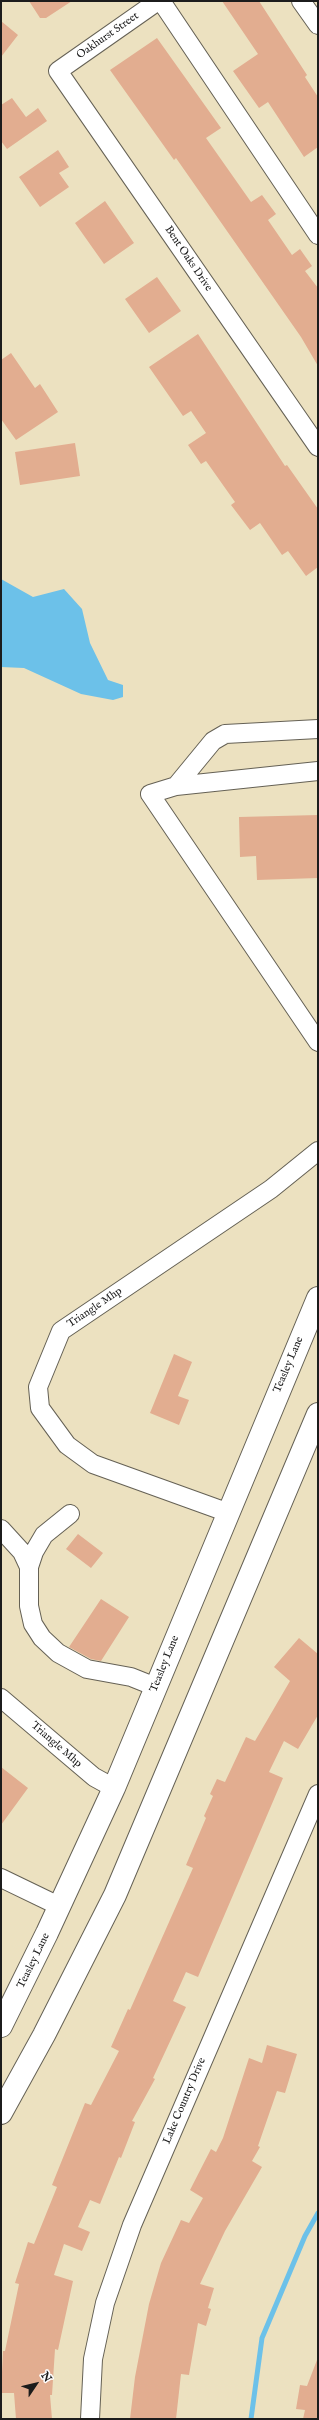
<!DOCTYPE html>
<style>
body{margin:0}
#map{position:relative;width:319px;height:2420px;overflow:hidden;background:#ece1c0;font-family:"IM FELL English",serif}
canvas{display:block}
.frame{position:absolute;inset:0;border:2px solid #1c1c1c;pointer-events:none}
.north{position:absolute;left:16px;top:2364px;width:40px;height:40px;-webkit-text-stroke:3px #fff;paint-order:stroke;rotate:55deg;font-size:11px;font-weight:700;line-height:16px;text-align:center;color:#1c1c1c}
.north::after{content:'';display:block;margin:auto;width:14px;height:18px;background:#1c1c1c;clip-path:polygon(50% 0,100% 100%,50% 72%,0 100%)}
</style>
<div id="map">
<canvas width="319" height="2420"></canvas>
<div class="frame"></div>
<div class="north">N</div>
</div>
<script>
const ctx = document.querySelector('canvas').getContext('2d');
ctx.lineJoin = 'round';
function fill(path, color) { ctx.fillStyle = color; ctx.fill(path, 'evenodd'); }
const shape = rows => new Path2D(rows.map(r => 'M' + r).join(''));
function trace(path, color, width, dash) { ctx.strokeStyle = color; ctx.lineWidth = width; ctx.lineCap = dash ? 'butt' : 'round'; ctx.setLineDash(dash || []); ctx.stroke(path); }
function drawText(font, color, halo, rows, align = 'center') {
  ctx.font = font + ' "IM FELL English",serif'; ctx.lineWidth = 3; ctx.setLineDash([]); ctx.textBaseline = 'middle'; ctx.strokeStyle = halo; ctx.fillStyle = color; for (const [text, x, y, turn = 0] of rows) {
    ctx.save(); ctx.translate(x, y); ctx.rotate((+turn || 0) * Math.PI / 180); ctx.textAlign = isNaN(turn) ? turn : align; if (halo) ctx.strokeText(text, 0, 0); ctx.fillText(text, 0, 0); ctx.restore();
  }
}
fill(shape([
 [1,579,33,597,64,589,82,609,90,643,108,680,123,685,123,697,113,700,81,694,24,668,1,667]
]), '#6cc1e9');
trace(shape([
 [251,2419,262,2338,305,2236,318,2213]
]), '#6cc1e9', 5);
fill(shape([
 [29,1,72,1,46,18,40,18],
 [222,1,259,1,307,75,305,77,318,97,318,147,304,157,268,102,259,108,233,71,258,54],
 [1,21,18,35,1,57],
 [157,38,221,128,206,138,251,202,262,195,276,214,268,220,292,255,300,249,312,266,305,271,318,288,318,366,301,337,176,158,174,160,110,70],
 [12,98,26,117,38,108,47,121,7,149,1,141,1,105],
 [58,150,69,167,59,173,69,187,40,207,19,177],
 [105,201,134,243,104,264,75,223],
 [157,277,181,311,149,333,125,299],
 [198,334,285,466,287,465,318,509,318,567,306,576,288,551,282,555,260,523,250,530,231,505,235,502,206,461,201,464,188,445,206,433,191,411,183,416,149,367],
 [11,353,35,388,40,384,58,412,16,440,1,419,1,360],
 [75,443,80,476,20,485,15,452],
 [318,815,318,878,257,880,256,856,240,857,239,817],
 [174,1354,192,1362,178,1396,189,1400,179,1425,150,1413],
 [78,1534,103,1553,91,1568,66,1549],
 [101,1599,129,1617,101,1661,91,1659,69,1647],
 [299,1638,318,1654,318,1715,298,1749,284,1741,269,1772,283,1778,198,1977,186,1972,173,2001,186,2007,153,2078,155,2079,132,2121,135,2122,121,2158,119,2157,100,2204,90,2200,78,2227,90,2232,82,2251,64,2244,54,2275,73,2281,58,2350,55,2349,52,2395,50,2395,52,2419,16,2419,14,2393,1,2393,3,2351,5,2351,19,2284,15,2283,28,2242,34,2244,57,2187,52,2185,85,2103,91,2105,119,2051,111,2047,128,2009,130,2010,193,1868,186,1865,206,1818,204,1816,213,1796,210,1794,217,1779,225,1782,246,1737,255,1741,290,1681,274,1667],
 [1,1767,28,1788,1,1825],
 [267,2045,297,2054,285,2093,277,2091,258,2146,260,2147,252,2161,262,2167,225,2231,200,2284,214,2288,208,2308,211,2309,206,2326,198,2323,189,2375,181,2374,176,2419,130,2419,135,2377,149,2304,161,2263,181,2220,189,2223,203,2198,190,2190,211,2149,216,2152,223,2138,249,2058,262,2063],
 [317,2360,318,2419,303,2419,305,2410,296,2409,300,2385,307,2386]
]), '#e2ad90');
const minor = shape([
 [158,1,58,71,318,447],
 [161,1,318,235],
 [301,1,318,25],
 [318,771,176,786,150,794,318,1042],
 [176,786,213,741,225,734,318,729],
 [229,1513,93,1464,67,1445,40,1408,38,1387,61,1331,271,1189,318,1151],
 [1,1529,22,1552,29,1567,29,1606,33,1624,42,1638,58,1653,87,1669,131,1677,156,1687],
 [29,1567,34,1552,44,1535,70,1514],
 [1,1698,94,1777,114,1788],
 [1,1878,59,1906],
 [90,2419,93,2359,105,2303,132,2225,318,1794]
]);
const major = shape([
 [1,2026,47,1933,114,1788,318,1298],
 [1,2113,44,2035,115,1895,318,1414]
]);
trace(minor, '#656155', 20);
trace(major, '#656155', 24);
trace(minor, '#fff', 18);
trace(major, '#fff', 22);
drawText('11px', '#1c1c1c', '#fff', [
 ["Oakhurst Street",108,36,-35],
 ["Bent Oaks Drive",188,259,56],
 ["Triangle Mhp",95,1308,-34],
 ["Teasley Lane",289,1365,-67],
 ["Teasley Lane",165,1664,-68],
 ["Triangle Mhp",56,1745,41],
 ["Teasley Lane",34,1961,-64],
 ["Lake Country Drive",185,2101,-67]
]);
</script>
